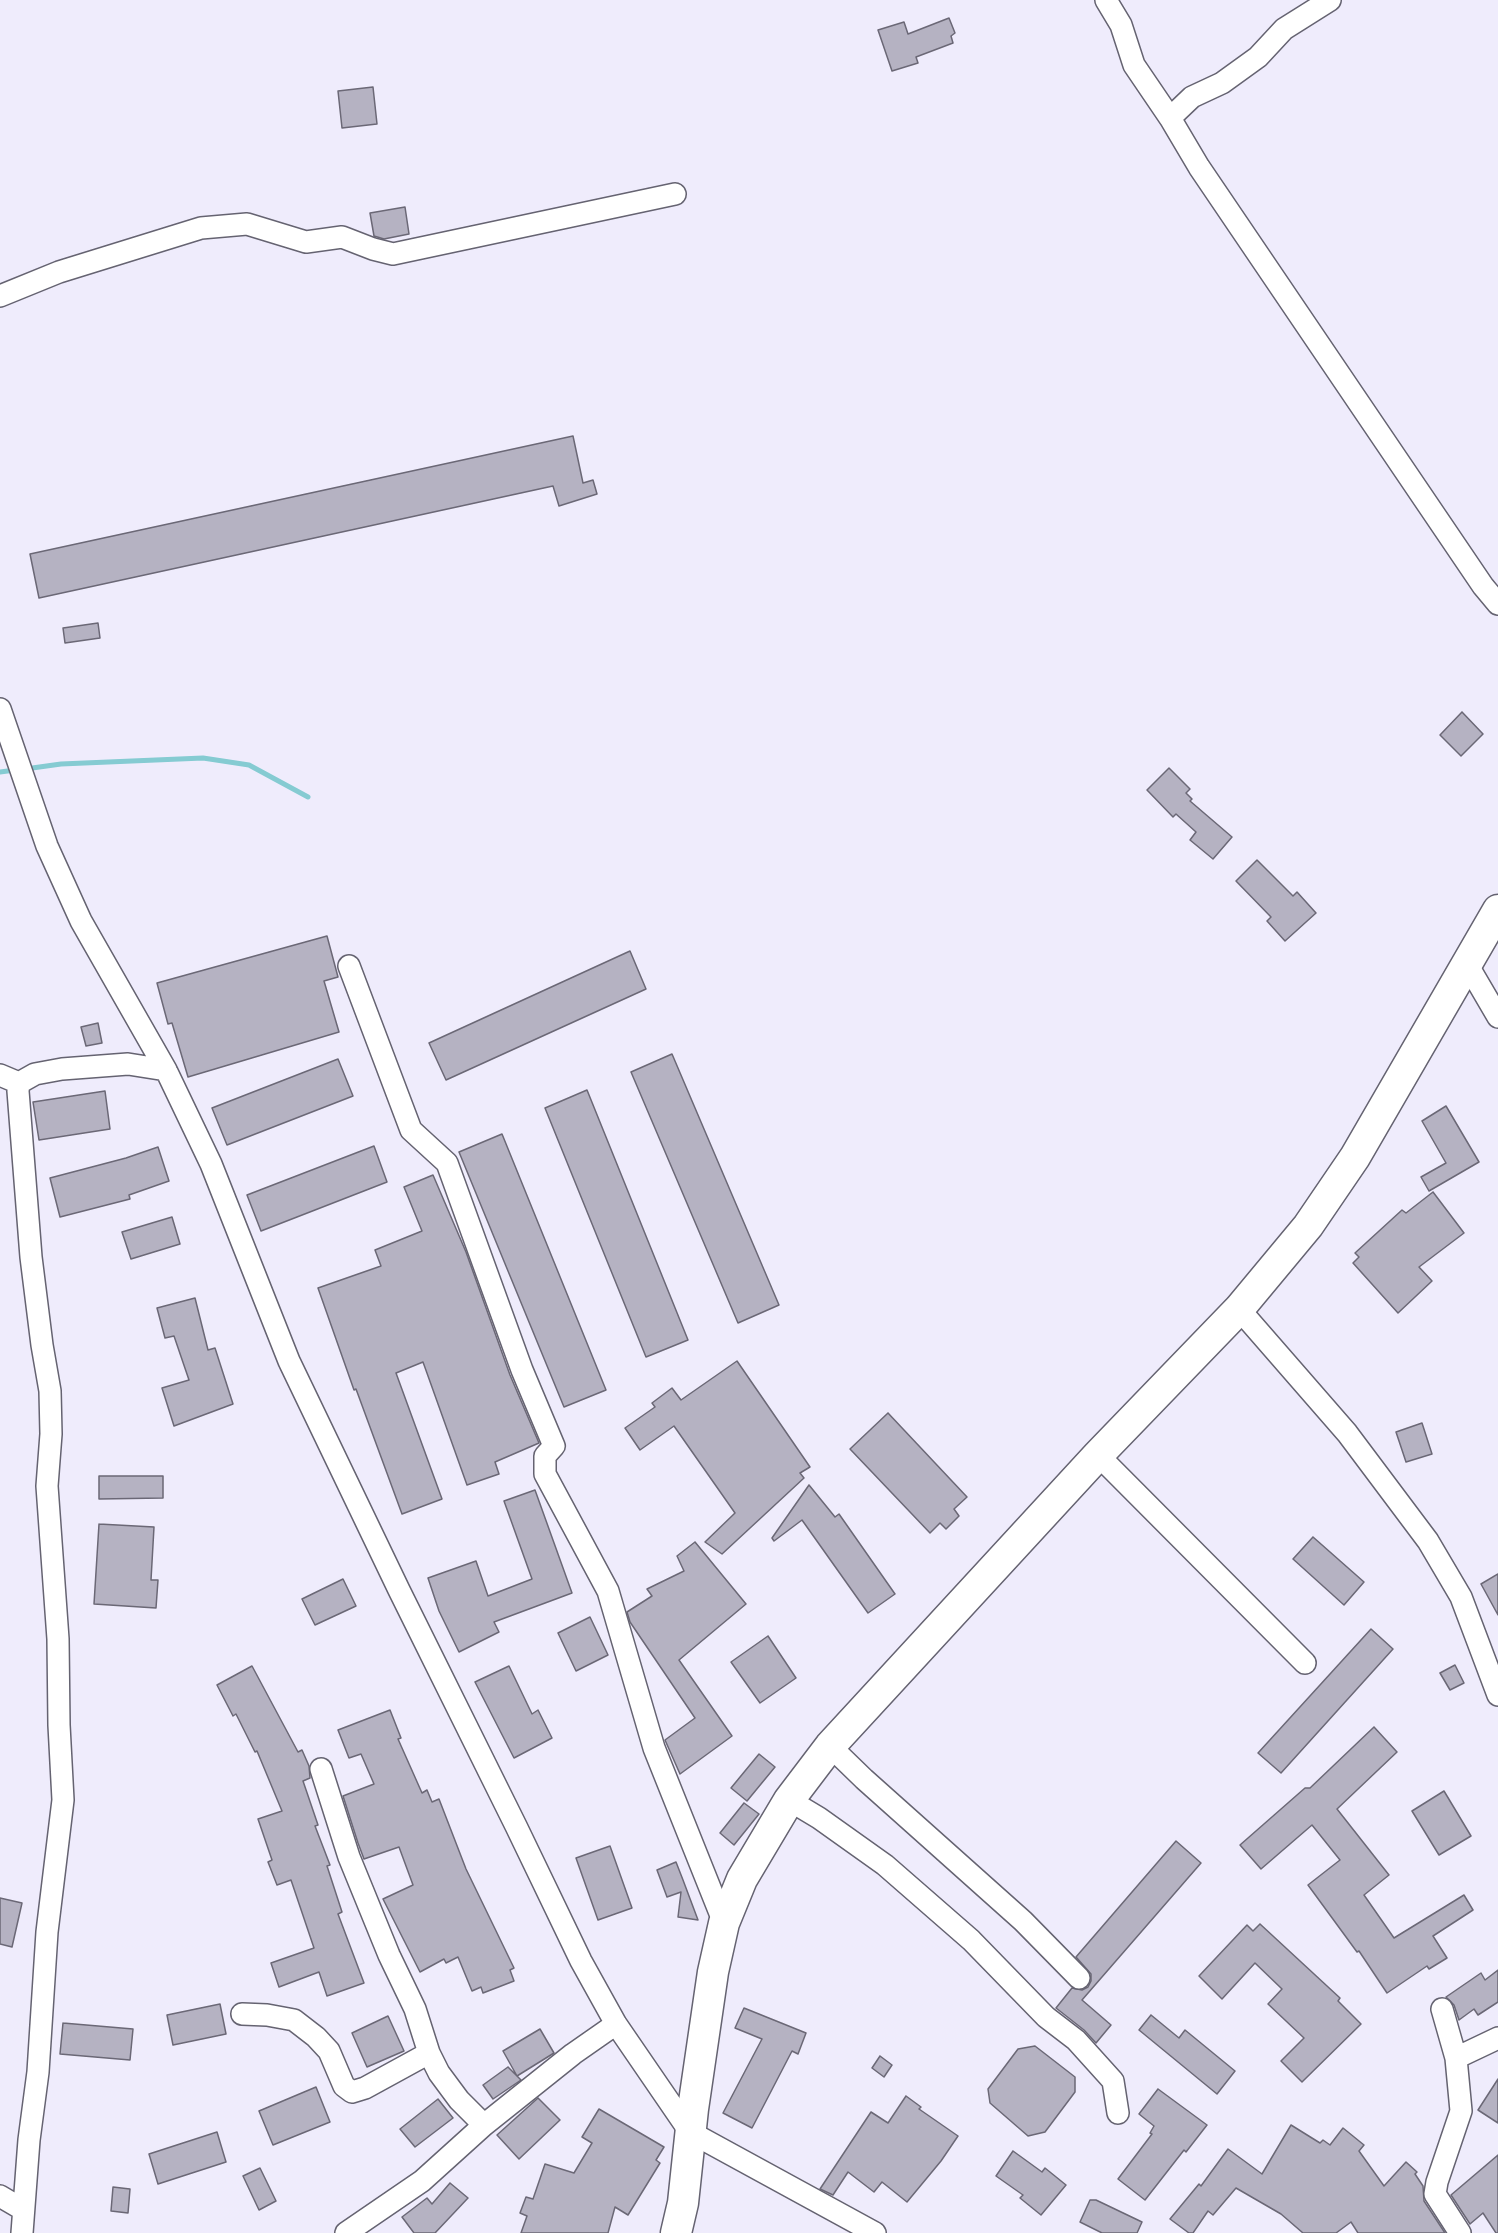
<!DOCTYPE html>
<style>
body{margin:0}
canvas{display:block;background:#efecfc}
</style>
<canvas width="1498" height="2233"></canvas>
<script>
const ctx = document.querySelector('canvas').getContext('2d');
ctx.lineJoin = 'round';
const shape = rows => new Path2D(rows.map(r => 'M' + r).join(''));
function trace(path, color, width, dash) { ctx.strokeStyle = color; ctx.lineWidth = width; ctx.lineCap = dash ? 'butt' : 'round'; ctx.setLineDash(dash || []); ctx.stroke(path); }
function fill(path, color) { ctx.fillStyle = color; ctx.fill(path, 'evenodd'); }
trace(shape([
 [25,769,61,764,203,758,249,765,308,797],
 [0,772,15,770]
]), '#85cbd2', 5);
const building = shape([
 [949,18,955,33,951,36,953,43,916,57,918,63,892,71,878,30,904,22,908,34,949,18],
 [373,87,377,124,342,128,338,91,373,87],
 [405,207,409,234,384,239,374,236,370,213,405,207],
 [573,436,583,483,593,480,597,494,559,506,553,486,39,598,30,554,573,436],
 [98,623,100,638,65,643,63,628,98,623],
 [1462,712,1483,734,1461,756,1440,735,1462,712],
 [1169,768,1190,789,1186,793,1192,799,1190,801,1232,837,1213,859,1190,840,1196,832,1176,814,1173,817,1147,790,1169,768],
 [1257,860,1293,896,1297,892,1316,913,1285,941,1267,921,1271,917,1236,881,1257,860],
 [327,936,338,977,324,981,339,1032,188,1077,172,1023,168,1024,157,983,327,936],
 [630,951,646,989,446,1080,429,1043,630,951],
 [98,1023,102,1043,86,1046,81,1027,98,1023],
 [672,1054,779,1305,738,1323,631,1072,672,1054],
 [338,1059,353,1096,227,1145,212,1108,338,1059],
 [587,1090,688,1340,646,1357,545,1108,587,1090],
 [105,1091,110,1129,39,1140,33,1102,105,1091],
 [1446,1106,1479,1162,1429,1191,1421,1177,1446,1163,1422,1121,1446,1106],
 [502,1134,606,1390,564,1407,459,1152,502,1134],
 [374,1146,387,1182,261,1231,247,1195,374,1146],
 [158,1147,169,1181,129,1195,130,1199,60,1217,50,1178,126,1158,158,1147],
 [433,1175,466,1252,510,1375,539,1443,495,1462,499,1474,467,1485,423,1362,396,1373,442,1499,402,1514,356,1389,354,1390,318,1288,381,1266,375,1250,422,1231,404,1187,433,1175],
 [1433,1192,1464,1233,1419,1267,1432,1281,1398,1313,1353,1263,1359,1257,1355,1253,1402,1210,1406,1213,1433,1192],
 [172,1217,180,1244,131,1259,122,1232,172,1217],
 [195,1298,208,1350,215,1348,233,1404,174,1426,162,1388,189,1380,174,1336,165,1338,157,1308,195,1298],
 [737,1361,810,1467,800,1473,804,1478,722,1554,705,1542,735,1513,674,1426,640,1450,625,1428,655,1407,652,1403,672,1388,681,1400,737,1361],
 [888,1413,967,1497,954,1509,959,1516,946,1529,940,1523,930,1533,850,1449,888,1413],
 [1422,1423,1432,1454,1406,1462,1396,1432,1422,1423],
 [99,1476,163,1476,163,1498,99,1499,99,1476],
 [809,1485,835,1517,839,1514,895,1594,868,1613,802,1520,774,1541,772,1538,809,1485],
 [535,1490,572,1593,494,1622,499,1632,459,1652,439,1611,428,1578,476,1561,488,1596,532,1579,504,1501,535,1490],
 [99,1524,154,1527,151,1580,158,1580,156,1608,94,1604,99,1524],
 [1313,1537,1364,1582,1344,1605,1293,1559,1313,1537],
 [695,1542,746,1604,679,1660,732,1736,680,1774,665,1740,695,1718,630,1622,627,1612,652,1596,647,1589,684,1571,677,1556,695,1542],
 [1498,1574,1498,1615,1481,1584,1498,1574],
 [343,1579,356,1606,315,1625,302,1599,343,1579],
 [590,1617,608,1655,576,1671,558,1633,590,1617],
 [1371,1629,1393,1649,1281,1773,1258,1753,1371,1629],
 [768,1636,796,1678,760,1703,731,1662,768,1636],
 [1455,1665,1464,1683,1450,1690,1440,1673,1455,1665],
 [252,1666,298,1752,302,1750,309,1766,310,1778,303,1781,318,1825,315,1826,330,1865,327,1866,342,1912,338,1914,364,1983,327,1996,319,1972,279,1987,271,1963,314,1948,291,1880,277,1885,268,1862,272,1860,258,1819,282,1811,257,1751,255,1752,236,1714,233,1716,217,1685,252,1666],
 [509,1666,532,1714,538,1710,552,1738,514,1758,475,1682,509,1666],
 [390,1710,401,1738,398,1739,422,1793,427,1790,432,1802,439,1799,466,1869,514,1968,510,1970,514,1981,483,1993,481,1987,472,1991,458,1957,446,1963,444,1959,420,1972,383,1899,413,1885,399,1847,364,1859,358,1843,343,1796,374,1784,361,1754,349,1758,338,1730,390,1710],
 [1374,1727,1397,1752,1337,1809,1389,1875,1364,1895,1394,1938,1464,1895,1473,1910,1433,1936,1447,1958,1429,1969,1427,1966,1387,1993,1359,1951,1357,1952,1308,1885,1340,1860,1312,1825,1261,1869,1240,1845,1305,1788,1310,1788,1374,1727],
 [759,1754,775,1767,747,1801,731,1788,759,1754],
 [1444,1791,1471,1836,1439,1855,1412,1811,1444,1791],
 [744,1803,759,1814,734,1845,720,1833,744,1803],
 [1176,1841,1201,1863,1082,2000,1111,2025,1096,2043,1084,2030,1056,2008,1072,1988,1082,1990,1088,1987,1091,1981,1091,1974,1076,1957,1176,1841],
 [610,1846,632,1908,598,1920,576,1858,610,1846],
 [676,1862,683,1880,698,1920,678,1917,681,1892,667,1897,657,1870,676,1862],
 [0,1898,22,1903,12,1947,0,1944,0,1898],
 [1260,1924,1340,1998,1338,2001,1361,2024,1302,2082,1281,2061,1304,2038,1268,2004,1282,1989,1255,1963,1222,1999,1199,1976,1247,1925,1253,1931,1260,1924],
 [1498,1970,1498,2002,1478,2015,1474,2009,1459,2020,1454,2005,1446,1997,1481,1973,1485,1980,1498,1970],
 [220,2004,226,2034,173,2045,167,2015,220,2004],
 [744,2008,806,2033,798,2054,792,2051,752,2128,723,2113,762,2039,735,2028,744,2008],
 [1151,2015,1179,2038,1185,2030,1235,2071,1217,2094,1139,2030,1151,2015],
 [388,2016,404,2051,367,2067,352,2033,388,2016],
 [63,2023,133,2029,130,2060,60,2054,63,2023],
 [540,2029,554,2053,517,2076,503,2051,540,2029],
 [1035,2046,1075,2077,1075,2092,1045,2132,1028,2136,990,2103,988,2089,1018,2049,1035,2046],
 [880,2056,892,2065,884,2077,872,2068,880,2056],
 [508,2067,521,2080,493,2099,483,2085,508,2067],
 [1498,2079,1498,2123,1478,2110,1498,2079],
 [316,2087,330,2122,273,2145,259,2111,316,2087],
 [1158,2089,1207,2125,1186,2152,1184,2150,1145,2200,1118,2179,1152,2134,1150,2133,1154,2126,1139,2114,1158,2089],
 [906,2096,921,2107,919,2109,958,2136,941,2161,907,2202,882,2182,874,2192,848,2172,833,2195,820,2189,871,2112,888,2123,906,2096],
 [538,2098,560,2120,519,2159,497,2135,538,2098],
 [438,2099,453,2118,415,2147,400,2129,438,2099],
 [599,2109,664,2147,656,2160,660,2163,628,2215,615,2207,608,2233,521,2233,527,2216,520,2213,526,2197,533,2199,545,2164,574,2173,592,2143,582,2137,599,2109],
 [1291,2125,1320,2143,1323,2140,1330,2145,1343,2128,1364,2145,1359,2151,1384,2186,1406,2162,1417,2172,1415,2174,1423,2186,1424,2201,1445,2233,1358,2233,1351,2222,1336,2233,1303,2233,1281,2214,1236,2188,1213,2215,1208,2211,1193,2233,1189,2233,1170,2219,1199,2184,1201,2186,1228,2149,1262,2174,1291,2125],
 [217,2132,226,2162,158,2184,149,2154,217,2132],
 [1013,2151,1042,2172,1045,2168,1066,2185,1041,2215,1020,2198,1023,2195,996,2176,1013,2151],
 [1498,2155,1498,2233,1496,2233,1483,2213,1470,2224,1451,2195,1498,2155],
 [260,2168,276,2201,259,2210,243,2176,260,2168],
 [450,2183,468,2198,435,2233,414,2233,402,2217,427,2198,432,2204,450,2183],
 [113,2187,130,2189,128,2213,111,2211,113,2187],
 [1090,2200,1096,2200,1142,2222,1137,2233,1102,2233,1080,2222,1090,2200]
]);
fill(building, '#b5b2c2');
trace(building, '#6b6876', 1.5);
const minor = shape([
 [1106,0,1121,25,1134,65,1170,118],
 [1330,0,1284,29,1258,57,1222,83,1192,97,1170,118,1199,167,1483,586,1498,604],
 [0,296,59,272,201,228,247,224,306,242,342,237,373,249,393,254,675,194],
 [0,709,47,846,81,921,166,1070,211,1164,289,1361,399,1590,516,1826,581,1961,616,2024,690,2132,875,2233],
 [1467,964,1498,1017],
 [349,966,411,1130,447,1163,522,1370,554,1446,545,1456,545,1474,608,1591,654,1748,724,1923],
 [0,1075,19,1083],
 [1239,1309,1347,1433,1428,1541,1461,1597,1498,1695],
 [1098,1455,1305,1663],
 [830,1746,864,1779,1023,1921,1079,1978],
 [321,1769,349,1857,389,1955,415,2009,429,2053,439,2073,459,2100,484,2125],
 [789,1800,819,1818,885,1865,971,1940,1046,2017,1076,2040,1113,2081,1118,2113],
 [1442,2009,1456,2058,1461,2111,1437,2182,1435,2194,1460,2233],
 [242,2014,267,2015,294,2020,316,2037,329,2051,344,2086,352,2092,365,2088,429,2053],
 [1456,2058,1498,2038],
 [0,2196,22,2209],
 [22,2233,29,2140,38,2072,47,1932,63,1800,59,1725,58,1639,47,1486,51,1434,50,1391,42,1345,31,1257,18,1091,19,1083,35,1074,62,1069,128,1064,166,1070],
 [346,2233,422,2181,484,2125,573,2054,616,2024]
]);
const secondary = shape([
 [676,2233,683,2203,693,2109,713,1972,724,1923,742,1879,789,1800,830,1746,1098,1455,1239,1309,1308,1226,1355,1157,1498,910]
]);
trace(minor, '#656371', 24);
trace(secondary, '#656371', 33);
trace(minor, '#fff', 21);
trace(secondary, '#fff', 30);
</script>
